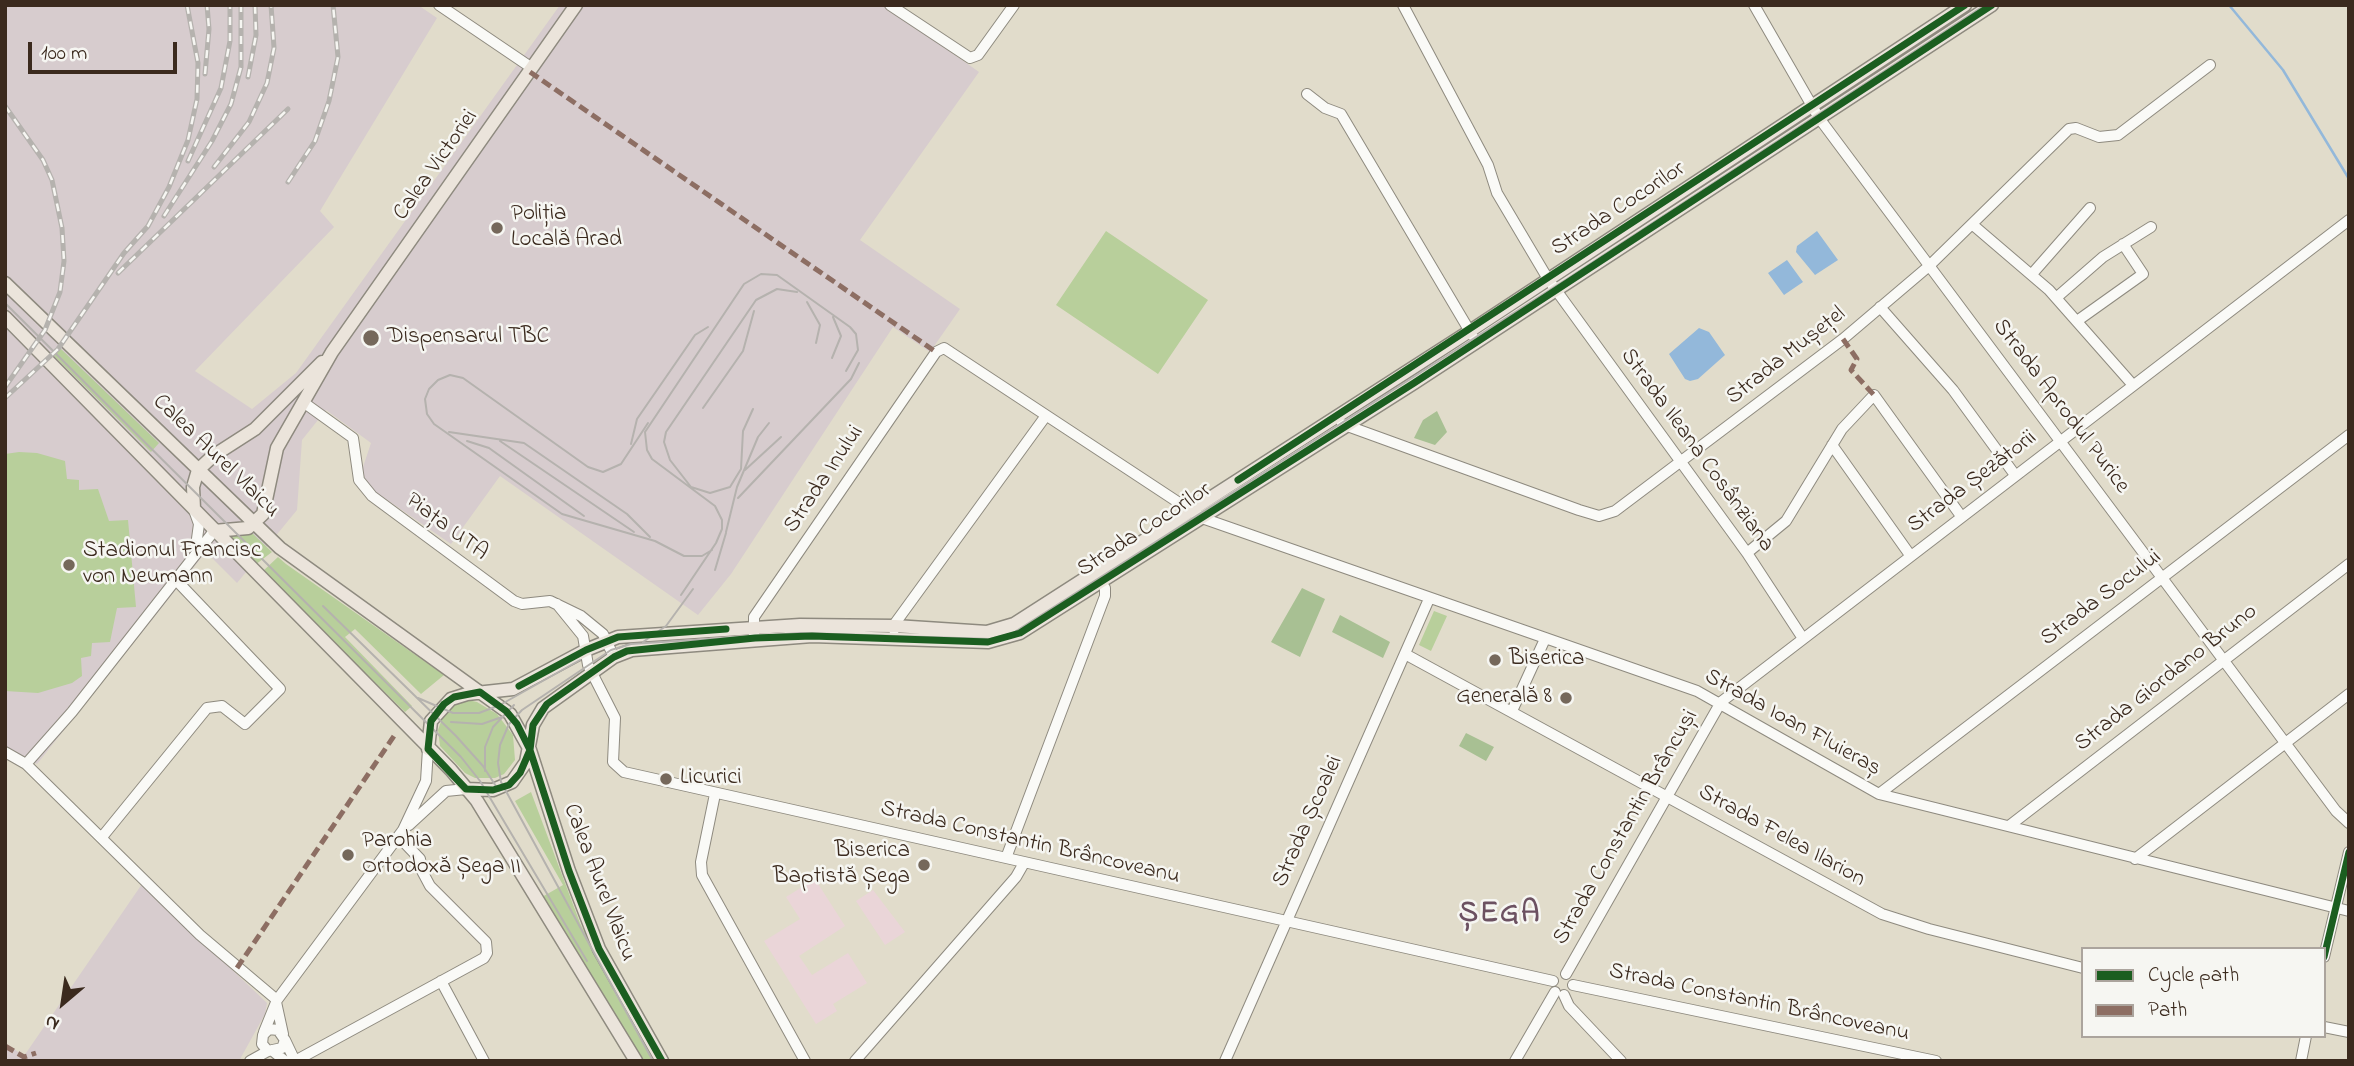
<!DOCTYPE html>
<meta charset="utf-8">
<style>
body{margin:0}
#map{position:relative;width:2354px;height:1066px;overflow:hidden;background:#e1dccb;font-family:"Indie Flower",sans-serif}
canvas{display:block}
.frame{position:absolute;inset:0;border:7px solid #3b2a1e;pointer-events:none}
.legend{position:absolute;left:2081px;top:947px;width:245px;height:91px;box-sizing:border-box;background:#f6f6f2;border:2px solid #aba49d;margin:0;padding:9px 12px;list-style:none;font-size:21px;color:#3b2a1e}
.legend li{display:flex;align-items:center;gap:14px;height:35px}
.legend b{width:35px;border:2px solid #aba49d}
.north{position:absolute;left:28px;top:968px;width:70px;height:70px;-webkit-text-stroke:5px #f6f6f2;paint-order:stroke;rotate:209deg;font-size:19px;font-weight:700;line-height:28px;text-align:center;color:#3b2a1e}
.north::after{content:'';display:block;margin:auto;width:24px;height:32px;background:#3b2a1e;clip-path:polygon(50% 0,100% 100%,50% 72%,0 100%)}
.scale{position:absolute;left:28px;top:42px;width:149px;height:32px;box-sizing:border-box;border:4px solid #3b2a1e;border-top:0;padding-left:9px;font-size:21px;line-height:24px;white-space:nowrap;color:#3b2a1e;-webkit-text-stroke:5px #f6f6f2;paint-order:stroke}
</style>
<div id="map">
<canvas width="2354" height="1066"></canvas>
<div class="frame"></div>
<ul class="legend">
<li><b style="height:9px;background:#1b5e20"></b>Cycle path</li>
<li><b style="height:9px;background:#8d6e63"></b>Path</li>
</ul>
<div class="north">N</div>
<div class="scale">100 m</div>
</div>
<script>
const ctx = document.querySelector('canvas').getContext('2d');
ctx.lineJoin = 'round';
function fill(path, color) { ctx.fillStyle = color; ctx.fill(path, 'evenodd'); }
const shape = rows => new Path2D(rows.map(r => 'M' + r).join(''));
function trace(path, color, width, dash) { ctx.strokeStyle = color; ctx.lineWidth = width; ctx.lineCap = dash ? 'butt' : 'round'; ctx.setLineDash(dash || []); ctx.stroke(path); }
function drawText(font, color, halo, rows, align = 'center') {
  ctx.font = font + ' "Indie Flower",sans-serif'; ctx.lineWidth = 5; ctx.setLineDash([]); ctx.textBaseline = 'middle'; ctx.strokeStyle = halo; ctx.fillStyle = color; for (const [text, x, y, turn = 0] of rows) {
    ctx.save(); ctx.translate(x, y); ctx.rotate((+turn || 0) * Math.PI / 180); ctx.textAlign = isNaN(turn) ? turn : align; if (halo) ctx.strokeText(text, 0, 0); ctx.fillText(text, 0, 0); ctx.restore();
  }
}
fill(shape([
 [815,879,845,926,799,956,812,975,848,953,867,983,833,1004,837,1011,816,1024,764,941,800,919,786,897],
 [873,890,905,932,885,945,856,901]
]), '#ead5d8');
fill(shape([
 [5,5,418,5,437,18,320,211,334,227,195,371,252,409,296,373,560,5,885,5,979,72,860,240,960,309,930,352,893,327,731,574,698,615,500,476,451,544,367,486,362,470,371,443,326,410,302,440,297,510,237,583,206,552,37,764,5,747],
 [142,884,267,1003,265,1014,239,1061,5,1061,5,1043,24,1056]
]), '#d7ccce');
fill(shape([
 [1106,231,1208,300,1158,374,1056,305],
 [60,348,159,443,151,452,54,356],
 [19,452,37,453,65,461,67,479,79,480,79,490,98,489,109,521,128,520,136,607,117,608,110,642,92,643,91,656,81,658,82,676,72,683,38,693,5,691,5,454],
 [252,533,272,552,255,565,229,537],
 [278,557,286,564,444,675,421,694,355,629,345,637,412,706,405,712,262,572],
 [1434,611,1447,616,1431,651,1419,645],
 [468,700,477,702,497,714,513,735,515,760,504,774,495,778,475,778,465,773,440,746,438,730,444,713,451,706],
 [531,792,580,923,616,995,655,1061,641,1061,542,897,563,885,515,801]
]), '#b8cf9b');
fill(shape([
 [1437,411,1447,432,1435,445,1414,438,1423,420],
 [1302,588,1325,599,1300,657,1271,642],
 [1340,615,1390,642,1383,658,1332,632],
 [1466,733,1494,747,1486,761,1459,746]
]), '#a8c093');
fill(shape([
 [1817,231,1838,260,1815,275,1796,252,1797,246],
 [1787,260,1803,282,1784,295,1768,273],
 [1699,328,1709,332,1725,355,1698,379,1690,381,1685,379,1669,354]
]), '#93b8da');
trace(shape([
 [2229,5,2283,70,2349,179]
]), '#93b8da', 2.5);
const minor = shape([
 [439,5,532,68],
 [890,5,970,58,978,55,1014,5],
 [1403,5,1488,165,1497,193,1548,279,1747,553,1802,637],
 [1754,5,1819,118,2336,811,2349,823],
 [1307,94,1325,108,1341,114,1472,335],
 [1973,225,2049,290,2132,384],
 [2032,274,2090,208],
 [2056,298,2103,257,2151,227],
 [1880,307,1953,390,2015,475],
 [2077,321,2143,274,2123,244],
 [303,402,353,438,359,480,372,496,514,601,522,604,550,601,581,616,603,634,614,657],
 [1342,424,1579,510,1599,516,1615,511,1843,339,1929,266,2069,129,2076,128,2099,137,2118,135,2210,65],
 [1832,445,1910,555],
 [194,510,199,524,196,546],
 [1747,553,1786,521,1842,429,1874,395,1961,516],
 [557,604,583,636,588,665,615,718,613,762,624,772,1553,981],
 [894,630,896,622,1045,417],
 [754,634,754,617,936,352,944,348,1202,518,1697,691,1879,794,2349,911],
 [1405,654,1882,914,1929,929,2083,968],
 [1512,711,1545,639],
 [5,752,26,764,200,935,277,1000],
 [26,764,72,712,214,531],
 [715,794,701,862,702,875,805,1061],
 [1879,794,2349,435],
 [409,825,446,791,466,789],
 [2009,826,2349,564],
 [102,837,207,708,222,706,245,724,280,689,176,580],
 [1006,858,1105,596,1105,588,1098,578],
 [2135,859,2349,694],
 [2324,957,2349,852],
 [1566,974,1721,702,2349,220],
 [441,981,484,1061],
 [1573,985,1936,1061],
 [1564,995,1569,1006,1621,1061],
 [276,1002,283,1034],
 [2324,1027,2349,1032],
 [264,1032,277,1000,403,830,426,781,428,749],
 [285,1040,295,1061],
 [274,1052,285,1061],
 [250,1061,268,1051,282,1048,285,1040,278,1030,269,1029,263,1035,262,1044,268,1051],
 [295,1061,484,958,487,953,486,942,430,886,422,871,420,859,399,837],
 [855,1061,1016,877,1024,863],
 [1225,1061,1429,599],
 [1515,1061,1555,992],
 [2301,1061,2306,1036]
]);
const major = shape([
 [5,283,280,548,510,714,530,750,569,871,599,949,662,1061],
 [5,317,451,770,477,801,636,1061],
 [194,509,193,487,198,470,213,456,255,429,322,362],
 [214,531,248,528,263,514,277,448,332,352,576,5],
 [428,749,431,721,451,699,467,694,513,689,586,650,618,637,800,625,895,626,987,632,1014,624,1470,331,1965,5],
 [466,789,493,790,512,782,526,762,533,725,543,708,614,657,632,650,812,636,988,642,1020,633,1414,383,1992,5]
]);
trace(minor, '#8e8a7f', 12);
trace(major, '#8e8a7f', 15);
trace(minor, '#fafaf7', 10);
trace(major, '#ebe4db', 12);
trace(shape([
 [807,302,820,325,816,343],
 [5,303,461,757,480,781,587,961],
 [832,358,841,336,833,317],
 [703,408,743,351,754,311],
 [753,409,743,431,741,469,730,487,710,493,691,487,670,460,664,442,666,432,756,300,777,289,797,292],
 [648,423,621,464,603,472,588,467,463,378,450,375,438,380,429,389,425,399,427,414,434,424,562,514,655,541,684,556,702,556,712,550],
 [449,432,524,443,627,514,650,537],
 [467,441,489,448,584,516],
 [500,441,634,532],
 [631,444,637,419,695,335,708,327],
 [745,470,781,437],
 [738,498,851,379,859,363],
 [726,532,737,487,758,437,769,423],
 [715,570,726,533],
 [681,595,716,543,722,529,722,520,715,506,652,459,647,450,645,432,744,284,761,274,777,275,850,327,856,334,858,350,846,371],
 [323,606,456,736,483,766,499,791],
 [643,642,666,626,693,589],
 [418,698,453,713,479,713,500,705,580,660],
 [451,722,482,724,502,717],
 [485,771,485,747,493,727,514,705],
 [653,1061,501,782,498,763,500,745,509,724,522,710,611,650,631,644,801,633,990,639,1013,633,1570,277,1985,5]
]), '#b5b2ae', 2);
const rail = shape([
 [205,74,209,29,207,5],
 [248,77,256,35,255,5],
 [5,106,43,160,52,180,62,228,64,261,60,292,45,330,5,387],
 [188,161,221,88,230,41,230,5],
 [214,167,249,122,267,83,274,48,271,5],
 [288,182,315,141,329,101,338,57,333,5],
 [164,216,212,141,231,104,241,67,241,5],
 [118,273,288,109],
 [5,398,58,349,124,253,148,226,169,187,188,140,197,99,198,63,187,5]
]);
trace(rail, '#b5b2ae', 5);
trace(rail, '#f6f6f2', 2.5, [8]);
trace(shape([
 [530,72,936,352],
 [1843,339,1857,359,1851,370,1874,395],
 [237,968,394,736],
 [5,1046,24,1057,36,1053]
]), '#8d6e63', 5, [10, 5]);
trace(shape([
 [1238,480,1965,5],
 [519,686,586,650,618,637,726,629],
 [2324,957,2349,852],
 [662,1061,599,949,569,871,530,750,517,724,506,711,480,692,454,697,444,704,431,721,428,749,466,789,493,790,509,785,520,773,530,750,533,725,547,704,614,657,627,651,755,638,812,636,988,642,1020,633,1414,383,1992,5]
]), '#1b5e20', 7);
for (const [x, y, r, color] of [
 [497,228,7,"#75685b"],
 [371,338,9,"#75685b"],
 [69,565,7,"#75685b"],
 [1495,660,7,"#75685b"],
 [1566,698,7,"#75685b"],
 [666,779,7,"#75685b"],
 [348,855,7,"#75685b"],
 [924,865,7,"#75685b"]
]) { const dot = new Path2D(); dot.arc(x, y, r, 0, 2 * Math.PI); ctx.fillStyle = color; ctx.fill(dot); trace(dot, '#f6f6f2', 2.5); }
drawText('23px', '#3b2a1e', '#f6f6f2', [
 ["Calea Victoriei",437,166,-55],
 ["Strada Cocorilor",1619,210,-33],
 ["Strada Mușețel",1787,357,-38],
 ["Strada Aprodul Purice",2060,407,53],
 ["Strada Ileana Cosânziana",1696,451,54],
 ["Calea Aurel Vlaicu",215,457,44],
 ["Strada Inului",825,480,-56],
 ["Strada Șezătorii",1973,483,-37],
 ["Piața UTA",446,528,37],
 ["Strada Cocorilor",1145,531,-33],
 ["Strada Socului",2102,599,-37],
 ["Strada Giordano Bruno",2167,679,-38],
 ["Strada Ioan Fluieraș",1792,724,29],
 ["Strada Școalei",1309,822,-66],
 ["Strada Constantin Brâncuși",1627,828,-60],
 ["Strada Felea Ilarion",1781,837,29],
 ["Strada Constantin Brâncoveanu",1030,844,13],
 ["Calea Aurel Vlaicu",598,883,69],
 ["Strada Constantin Brâncoveanu",1759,1004,12]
]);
drawText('23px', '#3b2a1e', '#f6f6f2', [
 ["Poliția",511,215],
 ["Locală Arad",511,241],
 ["Dispensarul TBC",387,338],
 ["Stadionul Francisc",83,552],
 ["von Neumann",83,578],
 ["Biserica",1509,660],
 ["Generală 8",1552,698,"right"],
 ["Licurici",680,779],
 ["Parohia",362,842],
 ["Ortodoxă Șega II",362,868],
 ["Biserica",910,852,"right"],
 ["Baptistă Șega",910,878,"right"]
], 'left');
ctx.letterSpacing = '2px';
drawText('bold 30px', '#6c5161', '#f6f6f2', [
 ["ȘEGA",1500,916]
]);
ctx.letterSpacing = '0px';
</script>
